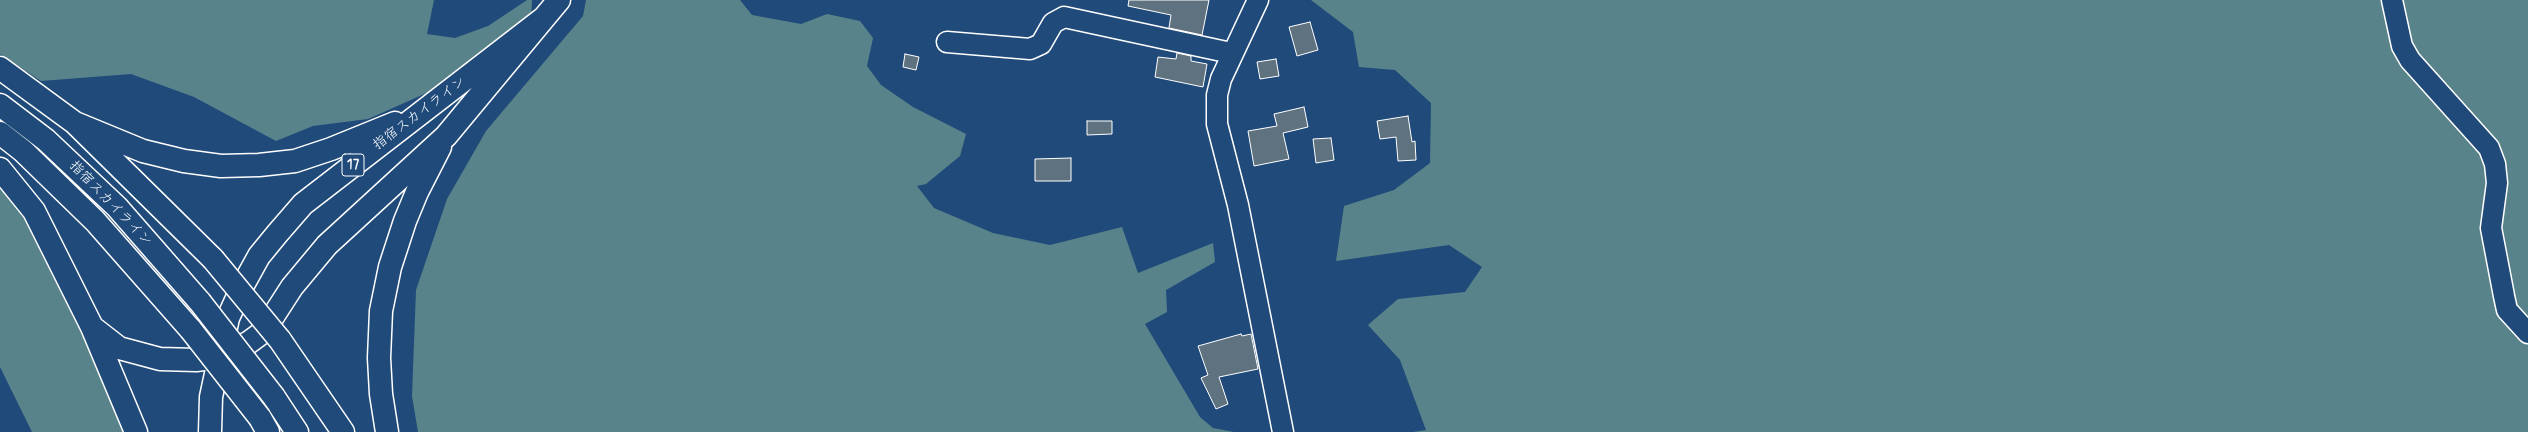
<!DOCTYPE html>
<meta charset="utf-8">
<style>
body{margin:0}
canvas{display:block;background:#1f4a7a}
</style>
<canvas width="2528" height="432"></canvas>
<script>
const ctx = document.querySelector('canvas').getContext('2d');
ctx.lineJoin = 'round';
function fill(path, color) { ctx.fillStyle = color; ctx.fill(path, 'evenodd'); }
const shape = rows => new Path2D(rows.map(r => 'M' + r).join(''));
function trace(path, color, width, dash) { ctx.strokeStyle = color; ctx.lineWidth = width; ctx.lineCap = dash ? 'butt' : 'round'; ctx.setLineDash(dash || []); ctx.stroke(path); }
function drawText(font, color, halo, rows, align = 'center') {
  ctx.font = font + ' Mynerve,"Klee One",sans-serif'; ctx.lineWidth = 3.5; ctx.setLineDash([]); ctx.textBaseline = 'middle'; ctx.strokeStyle = halo; ctx.fillStyle = color; for (const [text, x, y, turn = 0] of rows) {
    ctx.save(); ctx.translate(x, y); ctx.rotate((+turn || 0) * Math.PI / 180); ctx.textAlign = isNaN(turn) ? turn : align; if (halo) ctx.strokeText(text, 0, 0); ctx.fillText(text, 0, 0); ctx.restore();
  }
}
fill(shape([
 [0,0,434,0,427,34,455,38,488,26,527,0,532,0,531,21,474,72,368,119,313,126,276,141,194,97,131,74,41,81,0,54],
 [586,0,740,0,752,15,801,24,827,14,860,21,873,38,867,66,881,85,913,107,966,134,960,156,926,184,917,186,934,208,993,233,1050,245,1122,227,1138,273,1213,243,1215,262,1166,290,1167,312,1145,324,1200,417,1213,428,1234,432,418,432,412,396,416,290,447,199,486,131,583,16],
 [1311,0,2528,0,2528,432,1413,432,1426,430,1400,360,1368,325,1398,299,1465,292,1482,267,1449,245,1336,261,1344,206,1394,190,1430,163,1431,103,1395,70,1359,67,1353,32],
 [0,184,36,231,82,315,126,432,32,432,0,367]
]), '#59838a');
const building = shape([
 [1129,0,1209,0,1202,35,1169,28,1171,15,1128,6,1129,0],
 [1310,22,1318,50,1297,56,1289,27,1310,22],
 [1177,53,1191,56,1191,61,1207,64,1203,87,1155,77,1158,57,1176,59,1177,53],
 [905,54,919,57,916,70,903,67,905,54],
 [1276,59,1279,76,1260,79,1257,62,1276,59],
 [1304,107,1308,127,1283,133,1289,159,1254,166,1248,131,1277,126,1274,114,1304,107],
 [1408,116,1412,142,1415,141,1416,160,1398,161,1396,137,1380,139,1377,121,1408,116],
 [1087,121,1112,121,1112,134,1087,135,1087,121],
 [1331,138,1334,160,1316,163,1313,139,1331,138],
 [1071,158,1071,181,1035,181,1035,159,1071,158],
 [1241,334,1242,336,1251,334,1258,369,1219,377,1228,404,1216,409,1201,378,1208,375,1198,346,1241,334]
]);
fill(building, '#5e7280');
trace(building, '#fff', 1);
const street = shape([
 [1258,0,1221,79,1217,95,1217,124,1238,205,1283,432],
 [2392,0,2402,46,2410,60,2489,148,2495,164,2497,183,2491,228,2504,296,2507,310,2528,333],
 [947,42,1030,49,1041,44,1053,23,1064,17,1231,53]
]);
const primary = shape([
 [0,68,75,123,213,259],
 [0,105,46,140,117,207,200,302],
 [75,123,143,151,184,161,221,166,259,165,295,161,331,149,395,123],
 [0,133,23,151,95,221,191,330],
 [0,169,34,211,92,327,136,432],
 [92,327,119,348,160,359,196,360,219,357,248,343,263,332,292,287,327,245,446,136,544,18],
 [280,340,343,432],
 [274,397,297,432],
 [260,418,268,432],
 [210,432,211,397,228,318,243,285,259,256,277,234,303,204,544,18,559,0],
 [387,432,381,394,379,358,381,311,390,267,405,221,417,192,440,147]
]);
trace(street, '#fff', 23);
trace(primary, '#fff', 25);
trace(street, '#1f4a7a', 20);
trace(primary, '#1f4a7a', 22);
const primaryBridge = shape([
 [213,259,280,340],
 [200,302,274,397],
 [191,330,260,418]
]);
trace(primaryBridge, '#fff', 25, []);
trace(primaryBridge, '#1f4a7a', 22);
for (const [x, y, w] of [
 [353,165,22]
]) { const box = new Path2D(); box.roundRect(x - w / 2, y - 11, w, 22, 3); ctx.fillStyle = '#1f4a7a'; ctx.fill(box); trace(box, '#fff', 1); }
drawText('bold 13px', '#fff', null, [
 ["17",353,165]
]);
drawText('14px', '#fff', '#1f4a7a', [
 ["指宿スカイライン",420,114,-37],
 ["指宿スカイライン",110,204,46]
]);
</script>
